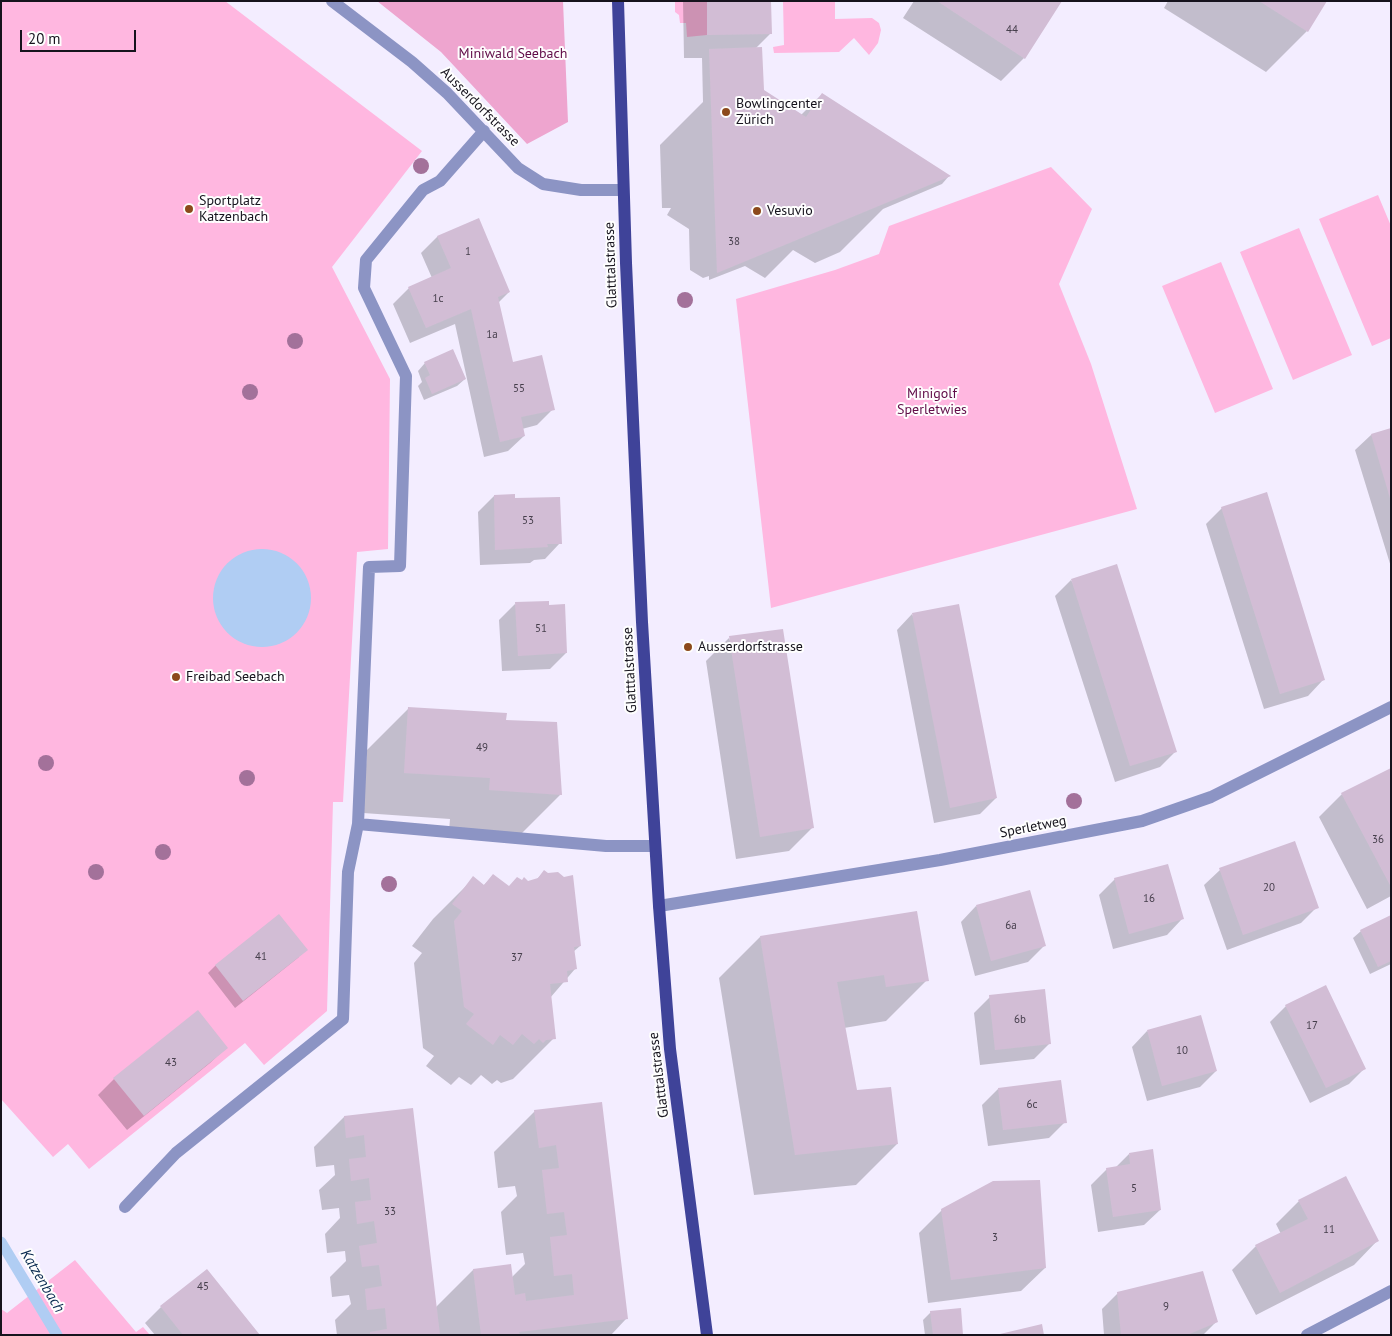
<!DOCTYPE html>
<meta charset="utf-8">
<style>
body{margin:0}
#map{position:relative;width:1392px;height:1336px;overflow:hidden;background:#f3edff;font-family:"PT Sans",sans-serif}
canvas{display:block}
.frame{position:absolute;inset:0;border:2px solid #16131d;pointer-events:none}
.scale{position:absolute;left:20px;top:30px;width:116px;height:22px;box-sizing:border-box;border:2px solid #16131d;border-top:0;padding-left:6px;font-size:15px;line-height:18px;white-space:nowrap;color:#16131d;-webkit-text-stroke:4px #fefefe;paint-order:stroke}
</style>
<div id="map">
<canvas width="1392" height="1336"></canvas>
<div class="frame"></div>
<div class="scale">20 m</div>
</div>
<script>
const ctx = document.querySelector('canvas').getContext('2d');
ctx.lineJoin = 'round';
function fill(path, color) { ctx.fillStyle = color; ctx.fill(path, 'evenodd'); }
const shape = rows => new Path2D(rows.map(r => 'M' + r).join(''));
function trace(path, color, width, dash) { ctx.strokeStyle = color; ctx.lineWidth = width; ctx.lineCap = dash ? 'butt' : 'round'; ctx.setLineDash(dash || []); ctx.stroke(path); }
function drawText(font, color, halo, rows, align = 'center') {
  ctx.font = font + ' "PT Sans",sans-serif'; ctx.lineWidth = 4; ctx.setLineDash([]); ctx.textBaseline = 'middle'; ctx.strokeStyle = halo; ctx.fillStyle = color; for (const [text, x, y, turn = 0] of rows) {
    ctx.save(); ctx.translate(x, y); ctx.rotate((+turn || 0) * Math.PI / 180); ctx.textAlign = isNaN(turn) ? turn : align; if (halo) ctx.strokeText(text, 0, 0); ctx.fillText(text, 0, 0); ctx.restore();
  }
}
fill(shape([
 [1,1,225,1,422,151,332,267,390,379,388,549,357,552,343,802,333,802,327,1011,264,1065,245,1043,89,1169,68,1144,53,1157,1,1099],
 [675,1,707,1,707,35,687,37,686,23,680,23,679,15,675,12],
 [783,1,835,1,835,19,872,18,879,23,881,30,878,43,869,55,854,38,839,52,774,53,773,47,784,45],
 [1051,167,1092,209,1059,284,1091,364,1137,509,771,608,736,299,835,270,879,254,889,226],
 [1378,195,1391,226,1391,338,1372,346,1319,219],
 [1299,228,1352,355,1293,380,1240,252],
 [1221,262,1273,389,1215,413,1162,286],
 [75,1260,136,1332,143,1327,150,1335,1,1335,1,1309,7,1313]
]), '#ffb7e0');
fill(shape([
 [377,1,563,1,568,122,527,144,441,52]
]), '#eea5cf');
fill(shape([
 '213 598a49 49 0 1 1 98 0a49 49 0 1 1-98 0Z'
]), '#b0cdf3');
fill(shape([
 [683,1,770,1,771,33,755,49,762,91,801,115,822,94,949,176,942,184,883,209,840,252,815,263,793,250,765,278,745,266,709,280,709,276,703,278,690,270,689,229,667,215,671,208,662,208,660,145,703,102,702,58,684,58],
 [914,1,1061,1,1024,58,1001,81,903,18],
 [1168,1,1325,1,1307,31,1266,72,1164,8],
 [478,219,509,292,498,303,512,363,553,409,537,425,522,429,524,436,508,451,484,457,455,324,410,343,393,304,409,288,432,278,421,253,437,237],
 [425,363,465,379,457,386,424,400,418,386,422,382,418,371],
 [1391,429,1391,567,1355,450,1371,435],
 [494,496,514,499,560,543,545,559,534,560,530,563,480,565,478,512],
 [1222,508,1323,680,1308,696,1264,709,1206,524],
 [1071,580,1176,751,1160,767,1115,782,1055,596],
 [515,604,566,653,550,669,502,671,499,620],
 [912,614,996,798,980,814,934,823,897,630],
 [729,638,812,828,789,851,736,859,706,661],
 [408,709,505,721,561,794,520,835,449,831,450,819,363,813,367,750],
 [1391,769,1391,896,1367,909,1319,817,1342,794],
 [1294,843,1317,907,1301,923,1227,950,1204,885,1220,870],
 [544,872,580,946,573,952,575,969,550,998,554,1038,513,1079,501,1083,497,1080,492,1084,481,1075,471,1085,459,1077,451,1085,426,1066,434,1056,423,1048,414,963,422,953,412,946,433,919,474,878,483,886,493,876,508,887,536,880],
 [1115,879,1182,919,1167,935,1113,949,1099,895],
 [976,906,1044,946,1028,962,975,976,961,922],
 [1391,917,1391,964,1370,974,1353,938,1361,931],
 [760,937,927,980,886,1021,844,1028,856,1091,897,1144,856,1185,754,1195,719,978],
 [299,957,235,1008,208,973,216,965],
 [990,997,1050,1043,1034,1059,980,1065,974,1013],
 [1286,1006,1365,1068,1349,1084,1310,1103,1270,1022],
 [1147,1031,1216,1071,1200,1087,1147,1101,1132,1047],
 [226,1048,210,1063,127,1130,98,1095,114,1079],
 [998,1089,1065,1122,1049,1138,988,1146,982,1105],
 [600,1103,626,1319,611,1335,337,1335,335,1320,351,1304,349,1295,332,1297,330,1277,346,1261,345,1251,327,1253,325,1234,340,1218,339,1208,322,1210,319,1190,335,1175,334,1165,316,1167,314,1147,344,1117,412,1109,436,1307,473,1270,512,1277,525,1264,523,1253,506,1255,501,1212,517,1196,515,1186,498,1188,494,1152,535,1111],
 [1129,1154,1160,1210,1144,1225,1098,1232,1091,1185,1107,1169,1116,1167],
 [1299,1201,1377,1241,1354,1265,1256,1315,1232,1270,1256,1246,1281,1234,1276,1224],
 [942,1210,1045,1268,1021,1291,928,1303,919,1233],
 [1118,1293,1216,1322,1203,1335,1104,1335,1102,1309],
 [161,1307,259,1335,155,1335,145,1323],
 [931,1312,962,1335,925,1335,923,1320]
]), '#0003');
trace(shape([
 [1,1242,57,1335]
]), '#b0cdf3', 11);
fill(shape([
 [707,1,771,1,772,34,707,35],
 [937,1,1062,1,1025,59],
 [1259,1,1327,1,1308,32],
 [762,47,764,90,806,117,822,93,951,176,717,273,709,49],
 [479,218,510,292,498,297,513,362,542,355,555,410,521,417,525,436,500,442,471,309,426,328,408,287,451,268,437,236],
 [453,349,466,379,432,394,425,378,430,375,424,362],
 [1391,428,1391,498,1390,498,1371,434],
 [1267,492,1325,680,1280,694,1221,507],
 [515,494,515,498,560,497,562,544,547,544,548,547,495,550,494,495],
 [1117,564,1177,752,1130,766,1071,579],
 [549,601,549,605,565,604,567,653,518,656,515,602],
 [959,604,997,798,950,808,912,613],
 [783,629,814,828,760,837,729,636],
 [408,707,507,713,506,720,557,722,562,795,489,790,490,778,404,773],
 [1391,768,1391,887,1341,793],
 [1295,841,1319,908,1243,935,1219,868],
 [1168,864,1184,919,1129,934,1114,878],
 [544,870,548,873,558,872,564,877,573,875,581,946,574,947,577,969,567,971,568,982,550,984,556,1039,546,1040,543,1043,539,1039,534,1044,522,1034,513,1045,500,1035,493,1045,466,1024,474,1014,464,1007,454,921,462,911,452,904,473,876,484,885,493,874,509,886,517,877,522,880,524,877,528,881,538,878],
 [1030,890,1046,946,991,961,976,905],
 [917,911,929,981,886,987,884,975,837,982,857,1090,891,1087,898,1144,795,1155,760,936],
 [279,914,308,950,243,1001,215,965],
 [1391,915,1391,961,1378,967,1360,930],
 [1326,985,1366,1069,1326,1088,1285,1005],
 [1045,989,1051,1044,995,1050,989,995],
 [198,1010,228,1048,144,1116,113,1078],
 [1201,1015,1217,1071,1162,1086,1147,1030],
 [1061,1080,1067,1123,1003,1130,998,1088],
 [602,1102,628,1319,519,1332,520,1335,481,1335,473,1269,511,1264,515,1295,525,1293,526,1301,574,1295,572,1274,554,1276,550,1237,567,1235,564,1212,547,1214,542,1170,559,1168,556,1145,539,1148,534,1110],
 [413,1108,440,1335,370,1335,370,1332,387,1329,385,1308,367,1310,365,1289,382,1286,379,1265,362,1267,359,1246,377,1243,374,1221,357,1224,355,1202,371,1200,369,1178,351,1181,349,1159,366,1157,364,1135,346,1138,344,1116],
 [1153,1149,1161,1210,1113,1217,1106,1168,1130,1164,1129,1153],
 [1346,1176,1379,1241,1280,1293,1255,1245,1308,1219,1298,1200],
 [1040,1180,1046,1268,951,1280,941,1209,993,1181],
 [207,1269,260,1335,183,1335,160,1306],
 [1203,1271,1218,1322,1187,1335,1121,1335,1117,1292],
 [961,1308,963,1335,933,1335,930,1311],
 [1042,1324,1044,1335,1000,1335,1000,1334]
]), '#d2bdd5');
trace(shape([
 [332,1,412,62,447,93,518,168,543,184,581,190,623,190],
 [358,824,606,846,655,846],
 [659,906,940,860,1142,821,1211,797,1391,707],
 [125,1207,176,1153,343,1019,348,872,358,824,369,567,400,566,406,376,364,288,366,260,423,190,440,181,484,131],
 [1307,1335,1391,1291]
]), '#8c94c4', 12);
trace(shape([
 [618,1,626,263,642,622,659,906,670,1049,707,1335]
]), '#3f4399', 12);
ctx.fillStyle = '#a3719a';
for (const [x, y] of [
 [421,166],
 [685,300],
 [295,341],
 [250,392],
 [46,763],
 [247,778],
 [1074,801],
 [163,852],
 [96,872],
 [389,884]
]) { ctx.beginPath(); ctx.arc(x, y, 8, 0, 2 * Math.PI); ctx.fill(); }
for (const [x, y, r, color] of [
 [726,112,5,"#8c491b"],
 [189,209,5,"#8c491b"],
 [757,211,5,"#8c491b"],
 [688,647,5,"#8c491b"],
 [176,677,5,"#8c491b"]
]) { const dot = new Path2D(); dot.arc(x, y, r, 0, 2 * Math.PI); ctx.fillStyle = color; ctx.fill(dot); trace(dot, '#fefefe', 2); }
drawText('11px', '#453e4b', null, [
 ["44",1012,30],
 ["38",734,242],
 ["1",468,252],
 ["1c",438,299],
 ["1a",492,335],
 ["55",519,389],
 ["53",528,521],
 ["51",541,629],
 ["49",482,748],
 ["36",1378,840],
 ["20",1269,888],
 ["16",1149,899],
 ["6a",1011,926],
 ["41",261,957],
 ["37",517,958],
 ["6b",1020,1020],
 ["17",1312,1026],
 ["10",1182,1051],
 ["43",171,1063],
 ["6c",1032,1105],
 ["5",1134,1189],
 ["33",390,1212],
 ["11",1329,1230],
 ["3",995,1238],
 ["45",203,1287],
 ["9",1166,1307]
]);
drawText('14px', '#610c48', '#fefefe', [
 ["Miniwald Seebach",513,54],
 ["Minigolf",932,394],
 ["Sperletwies",932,410]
]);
drawText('14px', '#16131d', '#fefefe', [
 ["Bowlingcenter",736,104],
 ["Zürich",736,120],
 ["Sportplatz",199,201],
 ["Katzenbach",199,217],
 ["Vesuvio",767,211],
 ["Ausserdorfstrasse",698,647],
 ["Freibad Seebach",186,677]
], 'left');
drawText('14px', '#16131d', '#fefefe', [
 ["Ausserdorfstrasse",480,107,45],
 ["Glatttalstrasse",611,265,-92],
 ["Glatttalstrasse",630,670,-93],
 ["Sperletweg",1033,827,-11],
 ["Glatttalstrasse",659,1075,-97]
]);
drawText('italic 15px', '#08294f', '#fefefe', [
 ["Katzenbach",42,1281,59]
]);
</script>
